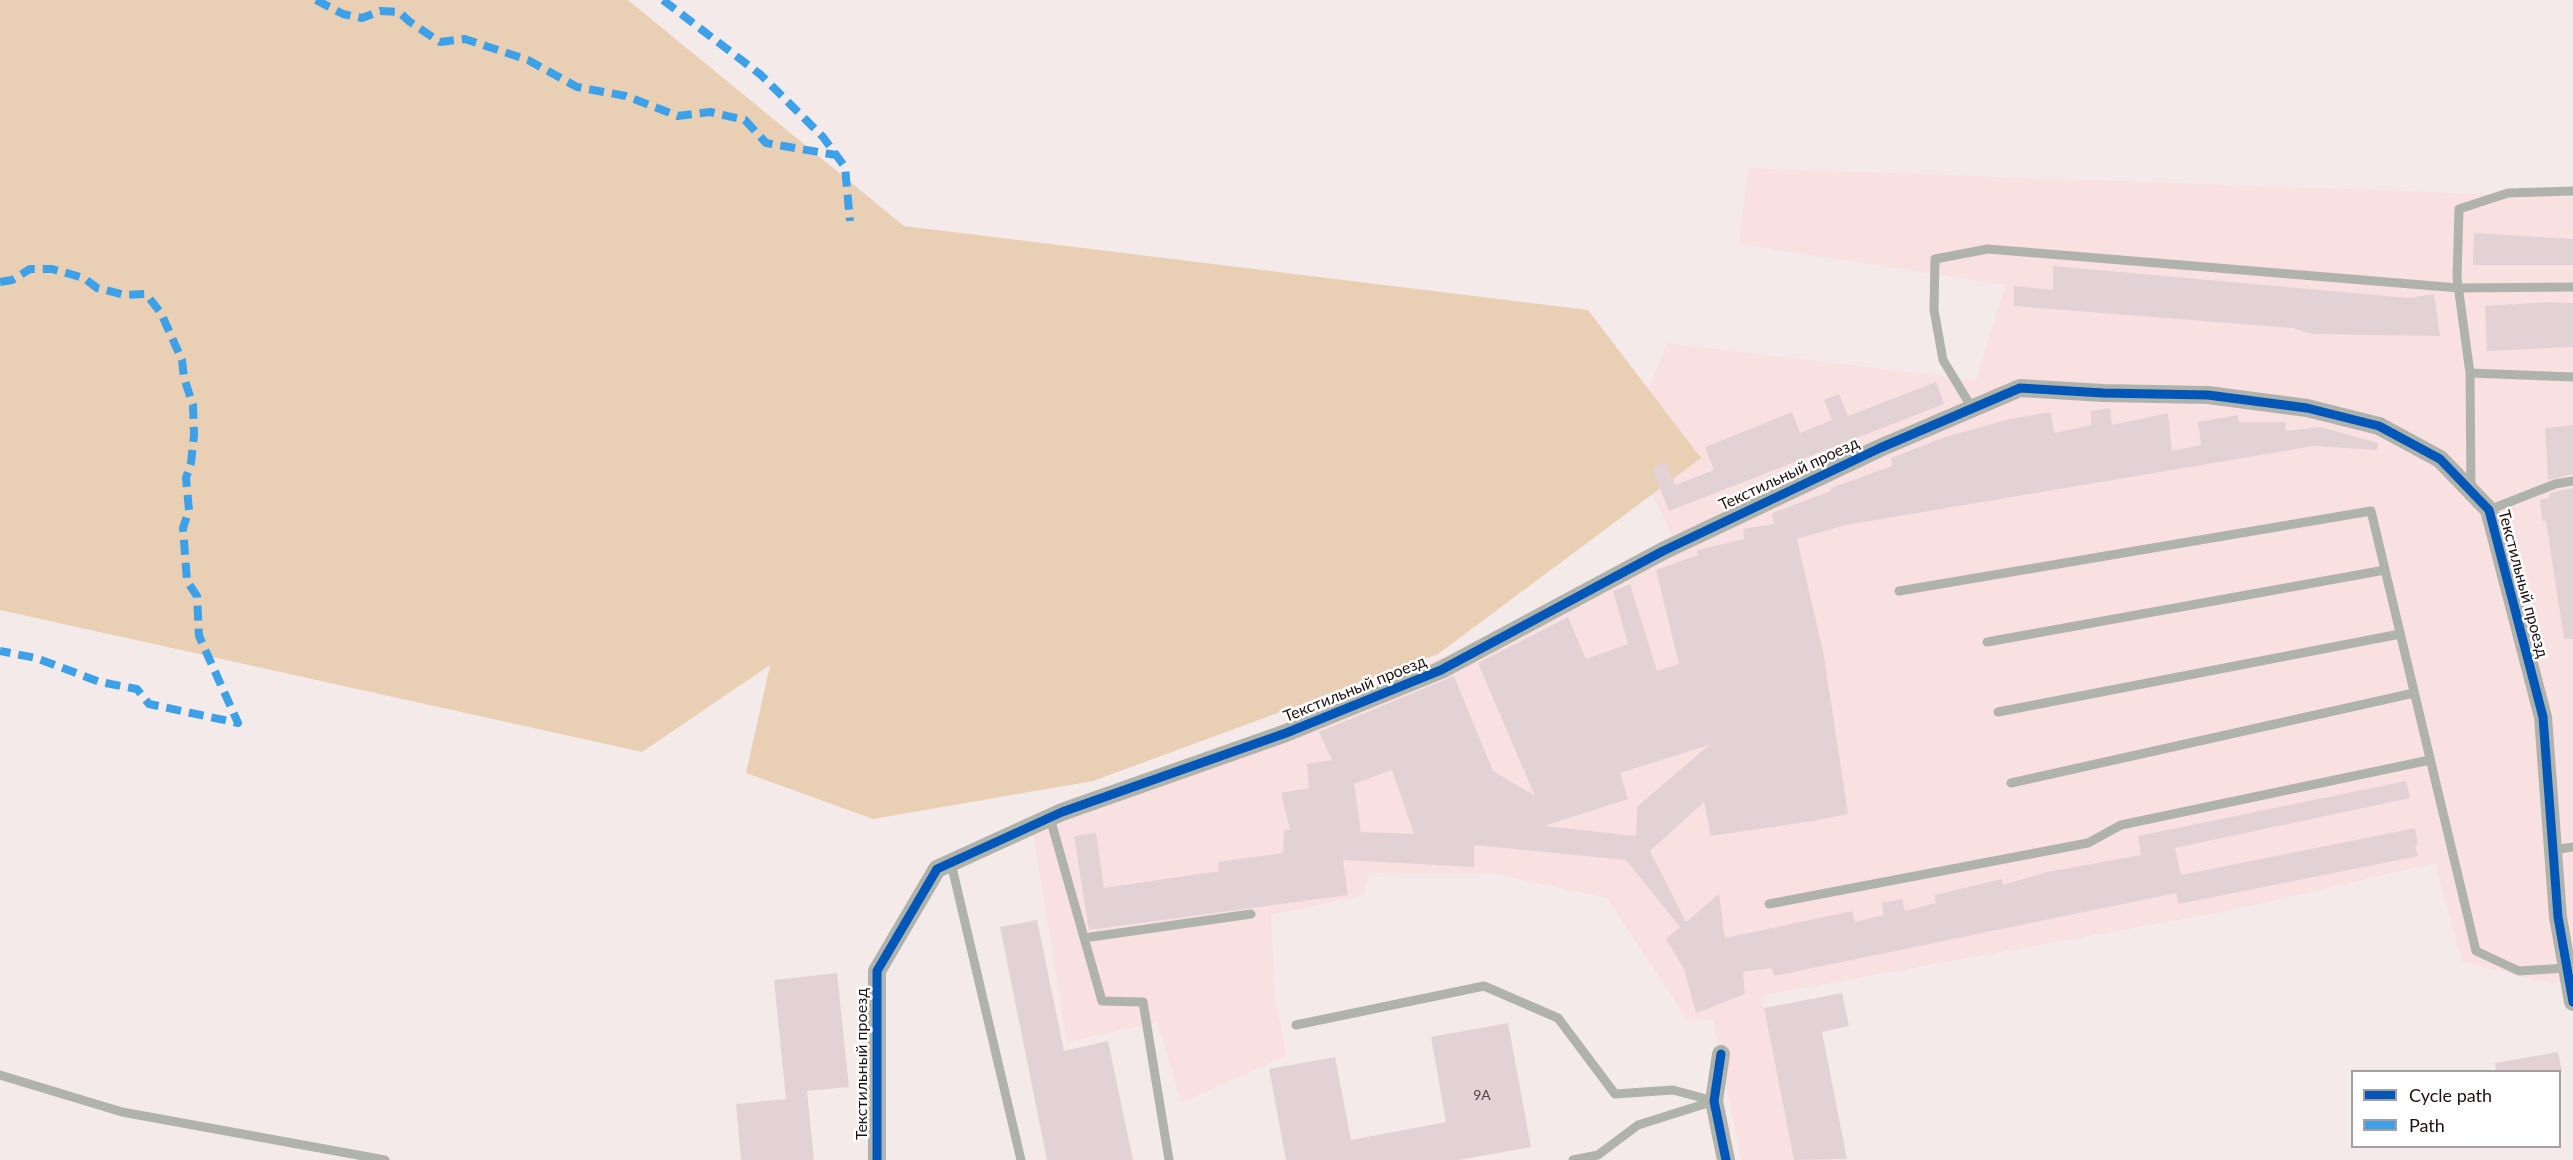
<!DOCTYPE html>
<meta charset="utf-8">
<style>
body{margin:0}
#map{position:relative;width:2573px;height:1160px;overflow:hidden;background:#f5eaea;font-family:Lato,sans-serif}
canvas{display:block}
.legend{position:absolute;left:2351px;top:1070px;width:210px;height:78px;box-sizing:border-box;background:#fff;border:2px solid #a69f9f;margin:0;padding:8px 10px;list-style:none;font-size:18px;color:#200f10}
.legend li{display:flex;align-items:center;gap:12px;height:30px}
.legend b{width:30px;border:2px solid #a69f9f}
</style>
<div id="map">
<canvas width="2573" height="1160"></canvas>
<ul class="legend">
<li><b style="height:8px;background:#0057b8"></b>Cycle path</li>
<li><b style="height:8px;background:#3da1ea"></b>Path</li>
</ul>
</div>
<script>
const ctx = document.querySelector('canvas').getContext('2d');
ctx.lineJoin = 'round';
function fill(path, color) { ctx.fillStyle = color; ctx.fill(path, 'evenodd'); }
const shape = rows => new Path2D(rows.map(r => 'M' + r).join(''));
function trace(path, color, width, dash) { ctx.strokeStyle = color; ctx.lineWidth = width; ctx.lineCap = dash ? 'butt' : 'round'; ctx.setLineDash(dash || []); ctx.stroke(path); }
function drawText(font, color, halo, rows, align = 'center') {
  ctx.font = font + ' Lato,sans-serif'; ctx.lineWidth = 5; ctx.setLineDash([]); ctx.textBaseline = 'middle'; ctx.strokeStyle = halo; ctx.fillStyle = color; for (const [text, x, y, turn = 0] of rows) {
    ctx.save(); ctx.translate(x, y); ctx.rotate((+turn || 0) * Math.PI / 180); ctx.textAlign = isNaN(turn) ? turn : align; if (halo) ctx.strokeText(text, 0, 0); ctx.fillText(text, 0, 0); ctx.restore();
  }
}
fill(shape([
 [1748,168,2573,197,2573,979,2552,984,2462,962,2435,863,2233,910,1764,995,1764,1008,1794,1160,1741,1160,1713,1020,1688,1021,1607,898,1493,874,1369,873,1364,895,1271,915,1275,995,1286,1056,1181,1103,1158,1022,1067,1042,1033,834,1226,748,1589,596,1672,534,1627,445,1667,343,1976,380,2005,285,1739,244]
]), '#f9e1e1');
fill(shape([
 [0,0,628,0,904,226,1588,310,1701,458,1438,654,1093,781,873,819,746,773,770,665,642,752,0,610]
]), '#e9d0b4');
fill(shape([
 [2474,233,2573,239,2573,265,2473,265],
 [2053,266,2409,298,2434,294,2440,336,2313,334,2292,328,2014,306,2014,286,2053,290],
 [2550,302,2573,303,2573,347,2487,351,2485,306],
 [1936,382,1944,404,1669,511,1652,468,1666,462,1675,485,1714,470,1705,447,1750,429,1792,412,1800,433,1832,420,1824,400,1839,394,1848,416],
 [2110,408,2112,425,2168,413,2172,451,2201,445,2198,422,2238,415,2239,422,2285,422,2286,431,2320,427,2378,443,2377,450,2314,446,1846,525,1797,539,1824,656,1848,814,1813,821,1711,836,1704,802,1650,851,1686,922,1719,894,1725,938,1852,911,1855,922,1884,915,1882,903,1902,899,1905,911,1936,903,1934,895,2002,879,2003,885,2047,872,2141,855,2138,836,2406,781,2410,798,2175,848,2181,875,2415,828,2418,844,2415,845,2418,856,2178,904,2176,893,1774,976,1772,968,1743,972,1745,994,1696,1013,1684,969,1666,939,1680,927,1626,860,1474,845,1474,867,1343,860,1348,895,1089,930,1074,836,1096,833,1104,888,1219,871,1218,862,1283,853,1284,830,1290,830,1281,793,1309,788,1307,764,1332,760,1319,732,1454,676,1493,771,1535,796,1478,663,1568,617,1586,659,1628,644,1613,591,1630,584,1657,671,1679,664,1656,570,1698,555,1697,550,1744,539,1743,529,1774,524,1772,513,1831,491,1831,488,1892,466,1891,458,1945,437,2010,419,2051,412,2054,433,2091,425,2091,411],
 [1709,745,1637,807,1636,836,1544,826,1628,799,1620,773],
 [1392,770,1414,834,1361,832,1354,784],
 [2573,425,2573,474,2548,480,2545,428],
 [2573,488,2573,639,2564,639,2546,521,2542,521,2540,500,2549,498,2549,494,2557,491],
 [1037,920,1064,1051,1108,1041,1133,1160,1047,1160,1000,927],
 [837,973,849,1087,807,1091,814,1160,741,1160,736,1104,786,1099,774,980],
 [1842,993,1849,1026,1822,1032,1847,1159,1794,1160,1764,1008],
 [1508,1023,1531,1147,1459,1160,1286,1160,1269,1069,1335,1057,1351,1140,1446,1122,1431,1037],
 [2558,1052,2562,1071,2496,1071,2495,1063]
]), '#e3d2d5');
trace(shape([
 [2470,373,2573,377],
 [1972,408,1943,360,1934,310,1935,259,1988,249,2459,288,2573,287],
 [2471,489,2470,373,2457,278,2459,209,2508,193,2573,191],
 [2489,510,2555,484,2573,481],
 [1899,591,2371,511,2476,951,2519,971,2567,968],
 [1987,642,2385,570],
 [1998,712,2400,634],
 [2011,783,2414,693],
 [1050,818,1102,1001,1143,1002,1169,1160],
 [2553,850,2573,847],
 [951,863,1021,1160],
 [1769,904,2088,843,2121,825,2430,760],
 [1084,938,1251,914],
 [1296,1025,1484,986,1558,1018,1615,1094,1673,1090,1714,1101],
 [0,1075,122,1112,385,1160],
 [1573,1160,1598,1155,1638,1125,1714,1101]
]), '#b0b3ab', 9);
trace(shape([
 [1721,1054,1714,1101,1726,1160],
 [877,1160,877,971,937,869,1062,812,1286,733,1441,670,1663,551,1880,448,2020,388,2103,393,2208,395,2307,408,2379,426,2440,459,2489,510,2543,717,2558,917,2573,1002]
]), '#b0b3ab', 18);
trace(shape([
 [316,0,343,14,362,18,380,11,399,12,410,22,440,42,465,39,528,60,577,87,626,96,678,116,710,112,745,120,766,143,836,155],
 [663,0,761,75,823,137,845,167,850,221],
 [0,282,12,280,30,269,52,269,84,278,97,288,125,295,146,294,161,313,182,360,184,378,193,405,194,435,191,463,186,478,189,510,183,528,187,581,197,596,199,636,238,723,149,704,137,689,100,682,36,658,0,651]
]), '#3da1ea', 8, [15, 8]);
trace(shape([
 [1721,1054,1714,1101,1726,1160],
 [877,1160,877,971,937,869,1062,812,1286,733,1441,670,1663,551,1880,448,2020,388,2103,393,2208,395,2307,408,2379,426,2440,459,2489,510,2543,717,2558,917,2573,1002]
]), '#0057b8', 9);
drawText('14px', '#544344', null, [
 ["9А",1482,1095]
]);
drawText('16px', '#200f10', '#fff', [
 ["Текстильный проезд",1789,474,-25],
 ["Текстильный проезд",2523,584,75],
 ["Текстильный проезд",1355,689,-22],
 ["Текстильный проезд",862,1064,-90]
]);
</script>
